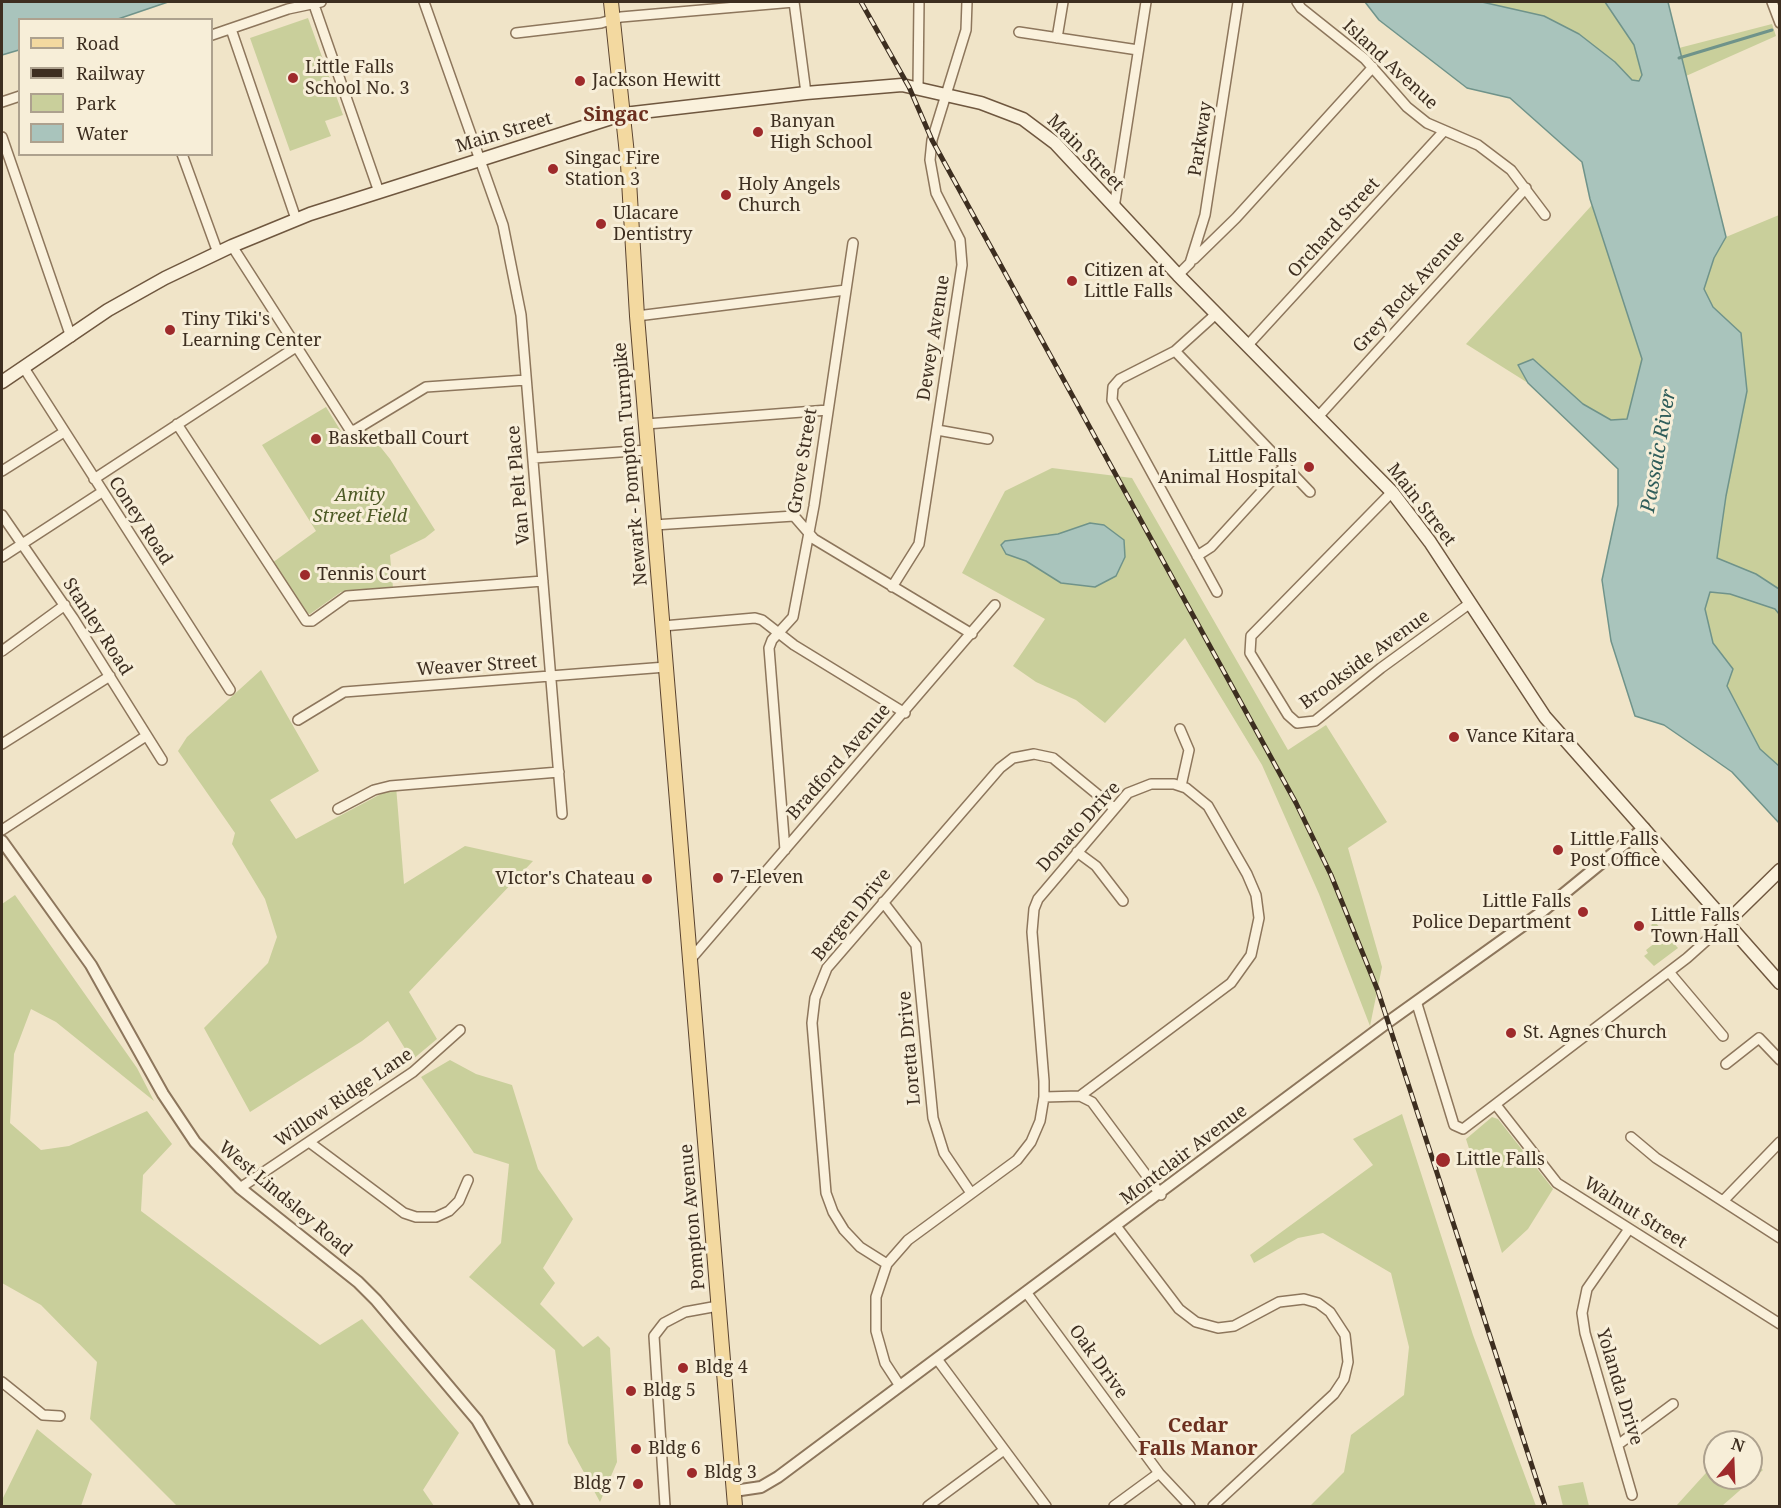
<!DOCTYPE html>
<style>
body{margin:0}
#map{position:relative;width:1781px;height:1508px;overflow:hidden;background:#f0e4c8;font-family:"Noto Serif",serif}
canvas{display:block}
.frame{position:absolute;inset:0;border:3px solid #3d2e20;pointer-events:none}
.legend{position:absolute;left:18px;top:18px;width:195px;height:138px;box-sizing:border-box;background:#f7eed8;border:2px solid #ada18e;margin:0;padding:8px 10px;list-style:none;font-size:18px;color:#3d2e20}
.legend li{display:flex;align-items:center;gap:12px;height:30px}
.legend b{width:30px;border:2px solid #ada18e}
.north{position:absolute;left:1703px;top:1430px;width:60px;height:60px;box-sizing:border-box;background:#f7eed8;border:2px solid #ada18e;border-radius:50%;rotate:19deg;font-size:16px;font-weight:700;line-height:24px;text-align:center;color:#3d2e20}
.north::after{content:'';display:block;margin:auto;width:21px;height:27px;background:#9e2a2b;clip-path:polygon(50% 0,100% 100%,50% 72%,0 100%)}
</style>
<div id="map">
<canvas width="1781" height="1508"></canvas>
<div class="frame"></div>
<ul class="legend">
<li><b style="height:8px;background:#f3d9a0"></b>Road</li>
<li><b style="height:8px;background:#3d2e20"></b>Railway</li>
<li><b style="height:16px;background:#c9cf9b"></b>Park</li>
<li><b style="height:16px;background:#a9c4bc"></b>Water</li>
</ul>
<div class="north">N</div>
</div>
<script>
const ctx = document.querySelector('canvas').getContext('2d');
ctx.lineJoin = 'round';
function fill(path, color) { ctx.fillStyle = color; ctx.fill(path, 'evenodd'); }
const shape = rows => new Path2D(rows.map(r => 'M' + r).join(''));
function trace(path, color, width, dash) { ctx.strokeStyle = color; ctx.lineWidth = width; ctx.lineCap = dash ? 'butt' : 'round'; ctx.setLineDash(dash || []); ctx.stroke(path); }
function drawText(font, color, halo, rows, align = 'center') {
  ctx.font = font + ' "Noto Serif",serif'; ctx.lineWidth = 6; ctx.setLineDash([]); ctx.textBaseline = 'middle'; ctx.strokeStyle = halo; ctx.fillStyle = color; for (const [text, x, y, turn = 0] of rows) {
    ctx.save(); ctx.translate(x, y); ctx.rotate((+turn || 0) * Math.PI / 180); ctx.textAlign = isNaN(turn) ? turn : align; if (halo) ctx.strokeText(text, 0, 0); ctx.fillText(text, 0, 0); ctx.restore();
  }
}
fill(shape([
 [1482,2,1605,2,1634,45,1643,76,1639,81,1632,80,1615,62,1579,34,1544,16],
 [308,18,343,115,325,121,331,136,290,151,250,38],
 [1772,24,1776,36,1686,76,1679,48],
 [1592,205,1642,359,1627,419,1611,420,1583,404,1533,359,1518,366,1528,383,1466,344],
 [1779,215,1779,589,1756,574,1717,558,1726,496,1741,333,1713,307,1704,289,1714,258,1726,237],
 [326,407,347,441,367,430,390,459,435,530,425,538,390,555,393,588,341,592,310,614,305,613,272,563,316,531,262,445],
 [1052,468,1132,478,1288,750,1326,725,1387,822,1348,848,1382,967,1370,1026,1319,894,1262,765,1185,638,1105,723,1076,700,1036,682,1013,666,1045,619,962,573,1005,491],
 [1710,592,1730,594,1775,609,1779,614,1779,766,1760,749,1727,686,1732,669,1713,643,1705,609],
 [261,670,319,771,270,800,296,839,396,786,404,884,465,846,533,861,409,992,437,1039,412,1060,388,1021,362,1041,250,1112,204,1028,268,963,277,937,265,899,232,844,235,833,178,751,187,737],
 [15,895,137,1068,154,1101,56,1022,31,1009,14,1054,10,1123,41,1150,69,1146,147,1111,172,1144,143,1175,141,1211,320,1345,362,1319,459,1433,423,1490,434,1506,177,1506,90,1419,97,1362,41,1305,2,1283,2,904],
 [1655,922,1678,948,1654,966,1644,956,1648,953,1646,950,1661,938,1651,925],
 [450,1060,476,1074,512,1085,538,1169,573,1219,543,1268,555,1283,540,1304,583,1347,598,1336,610,1348,617,1462,600,1502,568,1443,555,1350,469,1277,501,1243,509,1164,474,1153,421,1077],
 [1402,1114,1473,1335,1536,1506,1310,1506,1344,1472,1351,1435,1404,1395,1409,1347,1391,1273,1323,1233,1298,1238,1254,1263,1250,1255,1373,1165,1353,1139],
 [1492,1117,1498,1119,1553,1189,1528,1229,1502,1253,1466,1139],
 [37,1429,92,1474,81,1506,2,1506,2,1500],
 [1751,1459,1763,1470,1722,1506,1676,1506,1715,1463,1715,1478,1751,1478],
 [1583,1482,1589,1506,1563,1506,1558,1486]
]), '#c9cf9b');
const water = shape([
 [2,2,168,2,118,19,20,20,19,50,2,55,2,2],
 [1365,2,1482,2,1544,16,1579,34,1615,62,1632,80,1639,81,1642,75,1634,45,1605,2,1668,2,1726,237,1714,258,1704,289,1713,307,1741,333,1747,391,1726,496,1717,558,1756,574,1779,589,1779,614,1775,609,1730,594,1710,592,1705,609,1713,643,1733,669,1727,686,1760,749,1779,766,1779,823,1732,772,1712,758,1664,725,1635,716,1611,641,1602,580,1618,505,1618,469,1528,383,1518,365,1533,359,1583,404,1611,420,1627,419,1642,359,1590,199,1582,162,1510,98,1467,88,1379,20,1365,2],
 [1090,523,1104,525,1124,540,1125,557,1116,576,1095,587,1061,583,1026,561,1006,554,1001,545,1005,541,1058,534,1090,523]
]);
fill(water, '#a9c4bc');
trace(water, '#6f938a', 1.5);
trace(shape([
 [1679,58,1772,30]
]), '#6f938a', 3);
const minor = shape([
 [313,2,379,192],
 [424,2,503,225,521,315,562,814],
 [1297,2,1301,8,1365,59,1407,107,1427,123,1478,145,1511,170,1545,215],
 [1772,2,1780,23],
 [231,29,296,219],
 [1019,32,1138,50],
 [516,33,601,23,621,17,794,2,806,93],
 [212,35,288,9,321,2],
 [1057,38,1063,2],
 [918,87,919,2],
 [2,102,20,96],
 [2,137,71,337],
 [182,154,218,253],
 [1114,208,1146,2],
 [232,246,350,430,355,430,426,387,526,380],
 [1194,259,1236,218,1373,67],
 [1178,275,1190,263,1205,215,1238,2],
 [1216,314,1175,351,1120,379,1113,387,1112,400,1217,592],
 [637,316,846,290],
 [1247,346,1444,131],
 [1175,351,1310,492],
 [24,368,230,690],
 [1317,418,1526,188],
 [177,424,306,621,312,621,347,596,543,581],
 [646,424,828,410],
 [937,430,988,439],
 [534,458,648,450],
 [2,471,64,432],
 [94,479,296,347],
 [1392,492,1251,636,1250,653,1288,715,1297,723,1315,721,1381,668,1469,604],
 [2,515,73,618,162,760],
 [654,525,794,516,814,539,972,634],
 [1197,556,1211,547,1285,466],
 [2,557,102,492],
 [892,587,919,544,962,265,960,240,936,193,930,160,932,140,966,30,967,2],
 [663,626,755,618,762,620,794,645,905,713],
 [2,651,65,605],
 [298,720,344,692,666,667],
 [1180,729,1189,750,1181,786],
 [2,744,110,676],
 [338,809,374,790,390,786,559,772],
 [2,830,146,736],
 [785,850,769,648,772,640,793,617,814,506,853,243],
 [1077,852,1096,866,1123,901],
 [883,902,916,945,933,1118,944,1153,971,1193],
 [690,960,995,605],
 [1669,972,1723,1036],
 [1417,1004,1454,1125,1463,1129,1687,958,1725,924],
 [1726,1064,1759,1038,1780,1060],
 [1080,1096,1092,1102,1161,1195],
 [1496,1105,1557,1183,1780,1324],
 [1631,1137,1656,1158,1780,1238],
 [309,1142,404,1213,416,1217,436,1217,449,1211,459,1201,468,1180],
 [240,1188,413,1072,460,1030],
 [1723,1201,1780,1142],
 [1116,1226,1179,1309,1196,1322,1218,1328,1234,1326,1279,1302,1304,1299,1318,1303,1330,1312,1345,1335,1348,1362,1344,1379,1334,1394,1213,1506],
 [1629,1229,1587,1289,1582,1313,1585,1333,1632,1495],
 [887,1264,860,1247,844,1230,833,1212,826,1193,812,1023,815,998,827,968,1000,768,1013,758,1034,754,1053,758,1114,808],
 [1026,1292,1159,1473,1190,1506],
 [937,1359,1046,1506],
 [2,1382,43,1415,60,1416],
 [900,1386,885,1363,876,1331,876,1297,887,1264,908,1240,1017,1160,1031,1142,1040,1121,1044,1097,1044,1081,1032,932,1034,909,1038,899,1128,793,1151,784,1174,784,1186,788,1208,806,1247,874,1256,895,1259,918,1251,955,1231,983,1080,1096,1044,1097],
 [1619,1444,1673,1404],
 [665,1506,654,1336,664,1323,685,1312,718,1306],
 [928,1506,1004,1450],
 [1114,1506,1159,1473]
]);
const tertiary = shape([
 [2,841,91,965,163,1094,195,1142,240,1188,358,1282,376,1300,477,1420,527,1506],
 [734,1491,761,1487,778,1477,1388,1022,1539,914,1644,828]
]);
const secondary = shape([
 [2,382,108,310,165,278,232,246,310,214,624,114,806,93,902,85,981,103,1023,119,1055,143,1178,275,1392,492,1430,542,1545,717,1780,983],
 [1725,924,1780,870]
]);
const primary = shape([
 [611,2,628,164,637,316,735,1506]
]);
trace(minor, '#8d765c', 12);
trace(tertiary, '#8d765c', 14);
trace(secondary, '#6f573f', 15);
trace(primary, '#5b4430', 16);
trace(minor, '#faf1dc', 9);
trace(tertiary, '#faf1dc', 10);
trace(secondary, '#faf1dc', 12);
trace(primary, '#f3d9a0', 14);
const rail = shape([
 [861,2,909,87,932,140,1296,803,1331,875,1378,991,1545,1506]
]);
trace(rail, '#3d2e20', 5);
trace(rail, '#f7eed8', 3, [9]);
for (const [x, y, r, color] of [
 [293,78,6,"#9e2a2b"],
 [580,81,6,"#9e2a2b"],
 [758,132,6,"#9e2a2b"],
 [553,169,6,"#9e2a2b"],
 [726,195,6,"#9e2a2b"],
 [601,224,6,"#9e2a2b"],
 [1072,281,6,"#9e2a2b"],
 [170,330,6,"#9e2a2b"],
 [316,439,6,"#9e2a2b"],
 [1309,467,6,"#9e2a2b"],
 [305,575,6,"#9e2a2b"],
 [1454,737,6,"#9e2a2b"],
 [1558,850,6,"#9e2a2b"],
 [718,878,6,"#9e2a2b"],
 [647,879,6,"#9e2a2b"],
 [1583,912,6,"#9e2a2b"],
 [1639,926,6,"#9e2a2b"],
 [1511,1033,6,"#9e2a2b"],
 [1443,1160,8,"#9e2a2b"],
 [683,1368,6,"#9e2a2b"],
 [631,1391,6,"#9e2a2b"],
 [636,1449,6,"#9e2a2b"],
 [692,1473,6,"#9e2a2b"],
 [638,1484,6,"#9e2a2b"]
]) { const dot = new Path2D(); dot.arc(x, y, r, 0, 2 * Math.PI); ctx.fillStyle = color; ctx.fill(dot); trace(dot, '#f7eed8', 2); }
drawText('18px', '#3d2e20', '#f7eed8', [
 ["Island Avenue",1390,65,43],
 ["Main Street",504,133,-17],
 ["Parkway",1201,139,-81],
 ["Main Street",1085,153,45],
 ["Orchard Street",1334,228,-48],
 ["Grey Rock Avenue",1409,292,-48],
 ["Dewey Avenue",934,338,-81],
 ["Grove Street",803,461,-81],
 ["Newark - Pompton Turnpike",631,464,-95],
 ["Van Pelt Place",519,485,-95],
 ["Main Street",1421,505,52],
 ["Coney Road",140,521,57],
 ["Stanley Road",97,627,57],
 ["Brookside Avenue",1365,660,-36],
 ["Weaver Street",477,666,-4],
 ["Bradford Avenue",839,762,-49],
 ["Donato Drive",1079,827,-48],
 ["Bergen Drive",852,915,-51],
 ["Loretta Drive",910,1048,-95],
 ["Willow Ridge Lane",344,1098,-34],
 ["Montclair Avenue",1184,1155,-37],
 ["West Lindsley Road",285,1199,40],
 ["Walnut Street",1635,1213,32],
 ["Pompton Avenue",693,1217,-95],
 ["Oak Drive",1098,1362,54],
 ["Yolanda Drive",1619,1387,73]
]);
drawText('18px', '#3d2e20', '#f7eed8', [
 ["Little Falls",305,68],
 ["School No. 3",305,89],
 ["Jackson Hewitt",592,81],
 ["Banyan",770,122],
 ["High School",770,143],
 ["Singac Fire",565,159],
 ["Station 3",565,180],
 ["Holy Angels",738,185],
 ["Church",738,206],
 ["Ulacare",613,214],
 ["Dentistry",613,235],
 ["Citizen at",1084,271],
 ["Little Falls",1084,292],
 ["Tiny Tiki's",182,320],
 ["Learning Center",182,341],
 ["Basketball Court",328,439],
 ["Little Falls",1297,457,"right"],
 ["Animal Hospital",1297,478,"right"],
 ["Tennis Court",317,575],
 ["Vance Kitara",1466,737],
 ["Little Falls",1570,840],
 ["Post Office",1570,861],
 ["7-Eleven",730,878],
 ["VIctor's Chateau",635,879,"right"],
 ["Little Falls",1571,902,"right"],
 ["Police Department",1571,923,"right"],
 ["Little Falls",1651,916],
 ["Town Hall",1651,937],
 ["St. Agnes Church",1523,1033],
 ["Little Falls",1456,1160],
 ["Bldg 4",695,1368],
 ["Bldg 5",643,1391],
 ["Bldg 6",648,1449],
 ["Bldg 3",704,1473],
 ["Bldg 7",626,1484,"right"]
], 'left');
drawText('italic 18px', '#4d5a26', '#f7eed8', [
 ["Amity",360,496],
 ["Street Field",360,517]
]);
drawText('bold 20px', '#6b2e1e', '#f7eed8', [
 ["Singac",616,115],
 ["Cedar",1198,1426],
 ["Falls Manor",1198,1449]
]);
drawText('italic 20px', '#2f5d5a', '#f7eed8', [
 ["Passaic River",1659,451,-80]
]);
</script>
